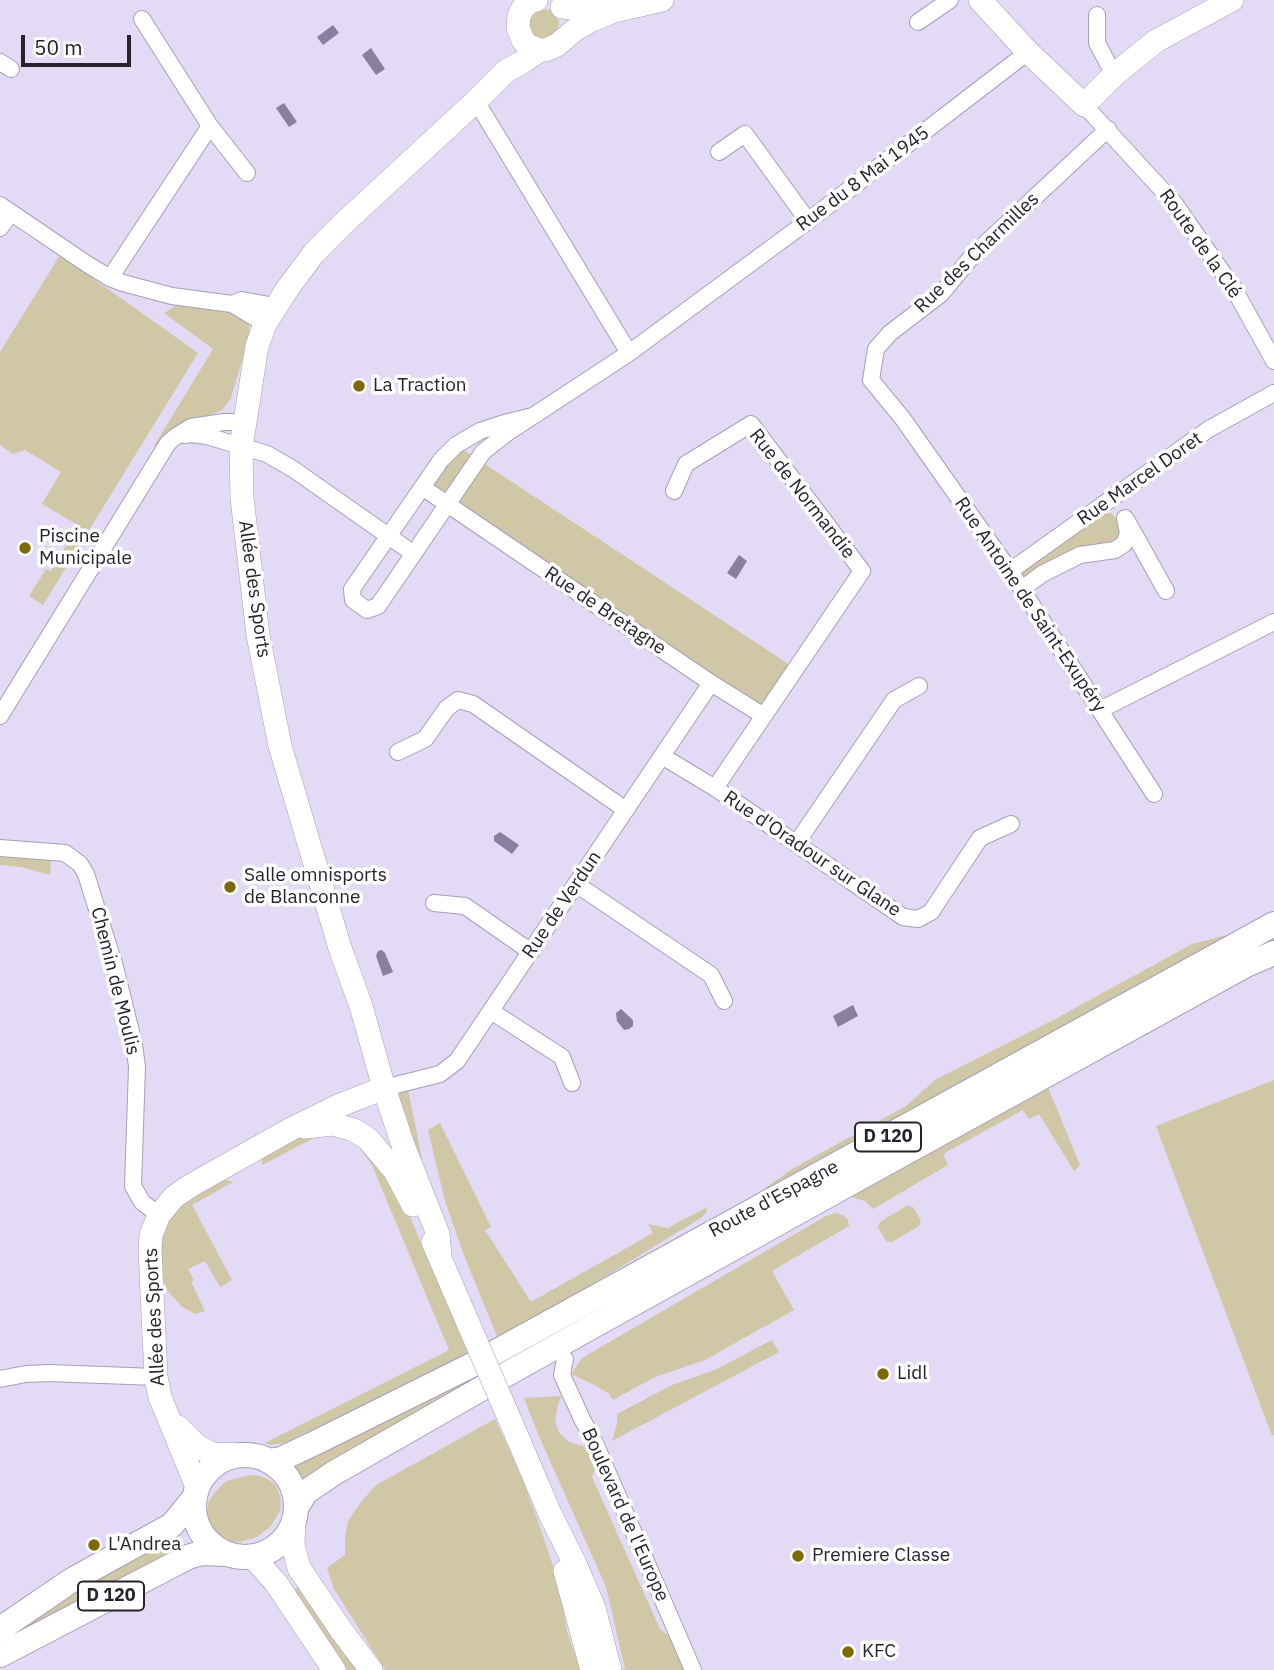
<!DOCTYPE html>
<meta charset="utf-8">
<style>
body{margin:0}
#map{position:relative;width:1274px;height:1670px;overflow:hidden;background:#e3daf6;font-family:"IBM Plex Sans",sans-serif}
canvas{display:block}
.scale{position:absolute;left:21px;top:35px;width:110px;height:32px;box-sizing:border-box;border:4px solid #26232d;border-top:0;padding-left:9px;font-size:21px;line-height:24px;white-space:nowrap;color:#26232d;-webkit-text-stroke:5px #fff;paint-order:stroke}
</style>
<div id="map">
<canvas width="1274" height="1670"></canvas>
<div class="scale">50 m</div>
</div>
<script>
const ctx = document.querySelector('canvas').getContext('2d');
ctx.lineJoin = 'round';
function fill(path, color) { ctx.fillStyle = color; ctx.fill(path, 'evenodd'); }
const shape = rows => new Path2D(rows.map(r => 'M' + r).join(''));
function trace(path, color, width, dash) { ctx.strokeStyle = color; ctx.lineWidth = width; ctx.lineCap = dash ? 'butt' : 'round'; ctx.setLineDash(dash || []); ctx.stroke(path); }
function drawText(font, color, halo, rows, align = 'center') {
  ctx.font = font + ' "IBM Plex Sans",sans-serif'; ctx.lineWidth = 7; ctx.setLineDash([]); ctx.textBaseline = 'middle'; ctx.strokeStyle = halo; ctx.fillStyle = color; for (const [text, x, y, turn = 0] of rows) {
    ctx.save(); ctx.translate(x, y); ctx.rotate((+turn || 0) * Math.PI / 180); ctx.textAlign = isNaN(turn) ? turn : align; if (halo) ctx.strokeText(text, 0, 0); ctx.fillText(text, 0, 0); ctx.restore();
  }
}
fill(shape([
 [539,9,550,10,554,13,559,22,558,32,546,41,531,36,527,21,529,15],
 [60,255,198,353,43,605,29,596,46,569,51,571,78,525,42,504,61,472,25,450,13,454,0,445,0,352],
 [186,303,234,313,246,320,249,326,249,336,231,398,222,410,201,419,177,426,167,433,157,446,154,446,213,349,164,313,177,305],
 [456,445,796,669,764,716,422,487],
 [1104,513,1111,513,1116,518,1121,525,1121,540,1025,576,1022,576,1021,573],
 [0,852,51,856,50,875,21,867,0,865],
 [1243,931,737,1208,792,1169,906,1106,935,1080,1055,1019,1192,944],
 [1274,933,1274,940,303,1483,291,1464,353,1434,419,1405,463,1379],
 [1274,1080,1274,1435,1272,1436,1156,1126],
 [1047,1085,1080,1165,1074,1171,1039,1114,1029,1119,1023,1110,943,1154,948,1165,873,1209,865,1201,844,1195],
 [408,1089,425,1174,398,1097,401,1090],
 [440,1123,491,1227,485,1230,531,1302,653,1233,648,1224,668,1228,707,1207,706,1213,701,1218,499,1341,463,1253,445,1201,428,1130],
 [327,1129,362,1143,407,1210,470,1358,284,1443,271,1445,265,1443,449,1350,372,1165,359,1147,346,1138,332,1135,316,1137,262,1165,262,1156,307,1133],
 [220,1178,233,1182,192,1205,232,1280,220,1287,205,1261,188,1269,194,1280,191,1282,205,1311,195,1314,182,1307,167,1290,162,1276,159,1252,162,1235,168,1221,180,1205],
 [908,1205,913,1207,921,1221,919,1226,892,1242,886,1241,878,1227,880,1222],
 [835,1213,843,1215,848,1220,849,1226,772,1271,794,1310,705,1360,655,1377,613,1400,608,1393,596,1386,571,1374,582,1358,826,1216],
 [772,1340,779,1352,612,1441,617,1424,617,1414,672,1385,715,1370],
 [562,1396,558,1404,555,1421,559,1432,569,1442,586,1447,596,1466,592,1477,660,1629,673,1639,686,1670,618,1670,618,1669,625,1669,606,1587,538,1434,524,1398],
 [495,1419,519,1470,539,1524,562,1593,567,1631,580,1670,385,1670,334,1589,327,1568,345,1555,345,1537,348,1521,361,1502,376,1485],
 [250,1475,260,1476,268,1479,275,1485,279,1493,281,1502,280,1511,270,1527,257,1537,239,1542,228,1542,216,1535,210,1528,207,1519,207,1510,209,1501,214,1493,226,1481],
 [163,1540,171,1554,0,1647,0,1639,54,1608,82,1586],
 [301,1585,359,1670,345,1670,292,1592]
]), '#d0c7a6');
fill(shape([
 [333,25,339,33,323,45,317,37],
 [371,48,385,69,376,75,362,55],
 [284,103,297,122,289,127,276,108],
 [739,555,747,561,736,579,727,573],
 [500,832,519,845,512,854,494,841,494,836],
 [382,950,385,953,393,972,383,976,376,956,378,951],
 [853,1005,858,1016,838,1027,833,1016],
 [621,1009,633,1020,633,1026,629,1029,624,1030,617,1021,616,1013]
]), '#8a7ea1');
const street = shape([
 [1097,15,1097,43,1114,75],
 [142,19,210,126],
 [918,22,950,0],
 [0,62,11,69],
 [476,101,629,353],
 [1084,105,1175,204,1234,289,1274,361],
 [1108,129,973,255,941,294,890,333,876,349,871,380,903,419,1010,571,1154,794],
 [719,152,745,134,808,221],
 [0,205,87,264,110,278,123,283,172,296,232,304,265,324],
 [0,228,11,213],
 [110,278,210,126,247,173],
 [232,304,242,300,264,304,275,308],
 [533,416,504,423,480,431,456,445,441,460,352,589,353,600,367,610,378,606,483,452,507,433,533,416,629,353,808,221,1028,52],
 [184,435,191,434,207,436,267,454,293,469,414,554],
 [422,487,711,683,764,716],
 [674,491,686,464,751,424,862,571,715,788],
 [1127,521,1166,591],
 [1010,571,1209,429,1274,393],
 [1022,589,1042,574,1080,555,1115,550,1124,544,1128,534,1125,518],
 [1100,710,1274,622],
 [0,716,168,443,175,437,191,427,224,422,245,422],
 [398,752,425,739,447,708,458,700,473,704,626,810],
 [662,756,715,788,903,917,918,919,931,912,980,838,1011,824],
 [796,844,894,700,919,686],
 [0,848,65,853,80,864,86,874,115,967,134,1044,137,1067,133,1186,142,1202,159,1215],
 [576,884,711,975,724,1001],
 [434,903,465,906,531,952],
 [491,1011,562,1057,572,1083],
 [384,1088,440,1074,457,1061,711,683],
 [565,1359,562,1375,582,1419,595,1443,693,1670],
 [0,1379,26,1374,49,1373,156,1377]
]);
const secondary = shape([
 [536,0,530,2,523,8,519,16,518,28,523,40,527,45,540,50,546,50,557,45,576,29,592,20,614,11,662,0],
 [980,0,1028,52,1084,105,1114,75,1156,41,1232,0],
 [562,7,607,11],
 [305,1127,333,1124,354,1130,368,1139,395,1171,413,1205],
 [433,1242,465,1316],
 [440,1255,438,1234,403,1145,384,1088,361,1006,340,948,280,746,258,635,242,498,241,447,257,346,265,324,288,288,314,253,345,222,476,101,506,71,521,63,540,50],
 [178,1427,197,1446,212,1454,245,1455],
 [516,1434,550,1514,576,1566,594,1608,610,1670],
 [197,1487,160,1397,156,1377,150,1250,151,1235,159,1215,174,1197,190,1186,291,1129,338,1106,384,1088],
 [294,1520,293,1545,299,1568,341,1630,371,1670],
 [253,1557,276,1583,334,1670],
 [565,1571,592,1670]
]);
const primary = shape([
 '194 1506a51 51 0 1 1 102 0a51 51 0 1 1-102 0Z',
 [268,1461,281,1459,317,1442,472,1365,1274,924],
 [296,1508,306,1492,334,1473,514,1370,863,1176,1246,965,1274,953],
 [0,1629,72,1580,172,1525,194,1498],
 [0,1655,188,1557,201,1553,227,1554]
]);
trace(street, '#a79fb8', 18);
trace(secondary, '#a79fb8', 24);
trace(primary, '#a79fb8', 26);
trace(street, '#fff', 16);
trace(secondary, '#fff', 23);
trace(primary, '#fff', 24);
const secondaryBridge = shape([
 [465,1316,516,1434]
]);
trace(secondaryBridge, '#a79fb8', 24, []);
trace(secondaryBridge, '#fff', 23);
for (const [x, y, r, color] of [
 [359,386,7,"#7f6a02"],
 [25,548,7,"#7f6a02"],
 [230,887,7,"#7f6a02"],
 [883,1374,7,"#7f6a02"],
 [94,1545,7,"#7f6a02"],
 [798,1556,7,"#7f6a02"],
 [848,1652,7,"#7f6a02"]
]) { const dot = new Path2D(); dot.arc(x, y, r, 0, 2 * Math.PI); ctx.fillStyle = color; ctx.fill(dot); trace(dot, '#fff', 2.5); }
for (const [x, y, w] of [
 [888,1137,66],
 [111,1596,66]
]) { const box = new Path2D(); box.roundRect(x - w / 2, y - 14.5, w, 29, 5); ctx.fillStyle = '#fff'; ctx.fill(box); trace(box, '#26232d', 2); }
drawText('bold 18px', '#26232d', null, [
 ["D 120",888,1137],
 ["D 120",111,1596]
]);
drawText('19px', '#26232d', '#fff', [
 ["Rue du 8 Mai 1945",863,179,-37],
 ["Route de la Clé",1200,244,55],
 ["Rue des Charmilles",977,253,-44],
 ["Rue Marcel Doret",1140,479,-35],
 ["Rue de Normandie",802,494,52],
 ["Allée des Sports",254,589,82],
 ["Rue Antoine de Saint-Exupéry",1030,605,56],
 ["Rue de Bretagne",605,611,34],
 ["Rue d'Oradour sur Glane",812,854,34],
 ["Rue de Verdun",562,905,-56],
 ["Chemin de Moulis",115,981,76],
 ["Route d'Espagne",774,1199,-28],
 ["Allée des Sports",155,1317,-93],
 ["Boulevard de l'Europe",625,1515,66]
]);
drawText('19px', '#26232d', '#fff', [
 ["La Traction",373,386],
 ["Piscine",39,537],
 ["Municipale",39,559],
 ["Salle omnisports",244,876],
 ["de Blanconne",244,898],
 ["Lidl",897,1374],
 ["L'Andrea",108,1545],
 ["Premiere Classe",812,1556],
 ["KFC",862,1652]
], 'left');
</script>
